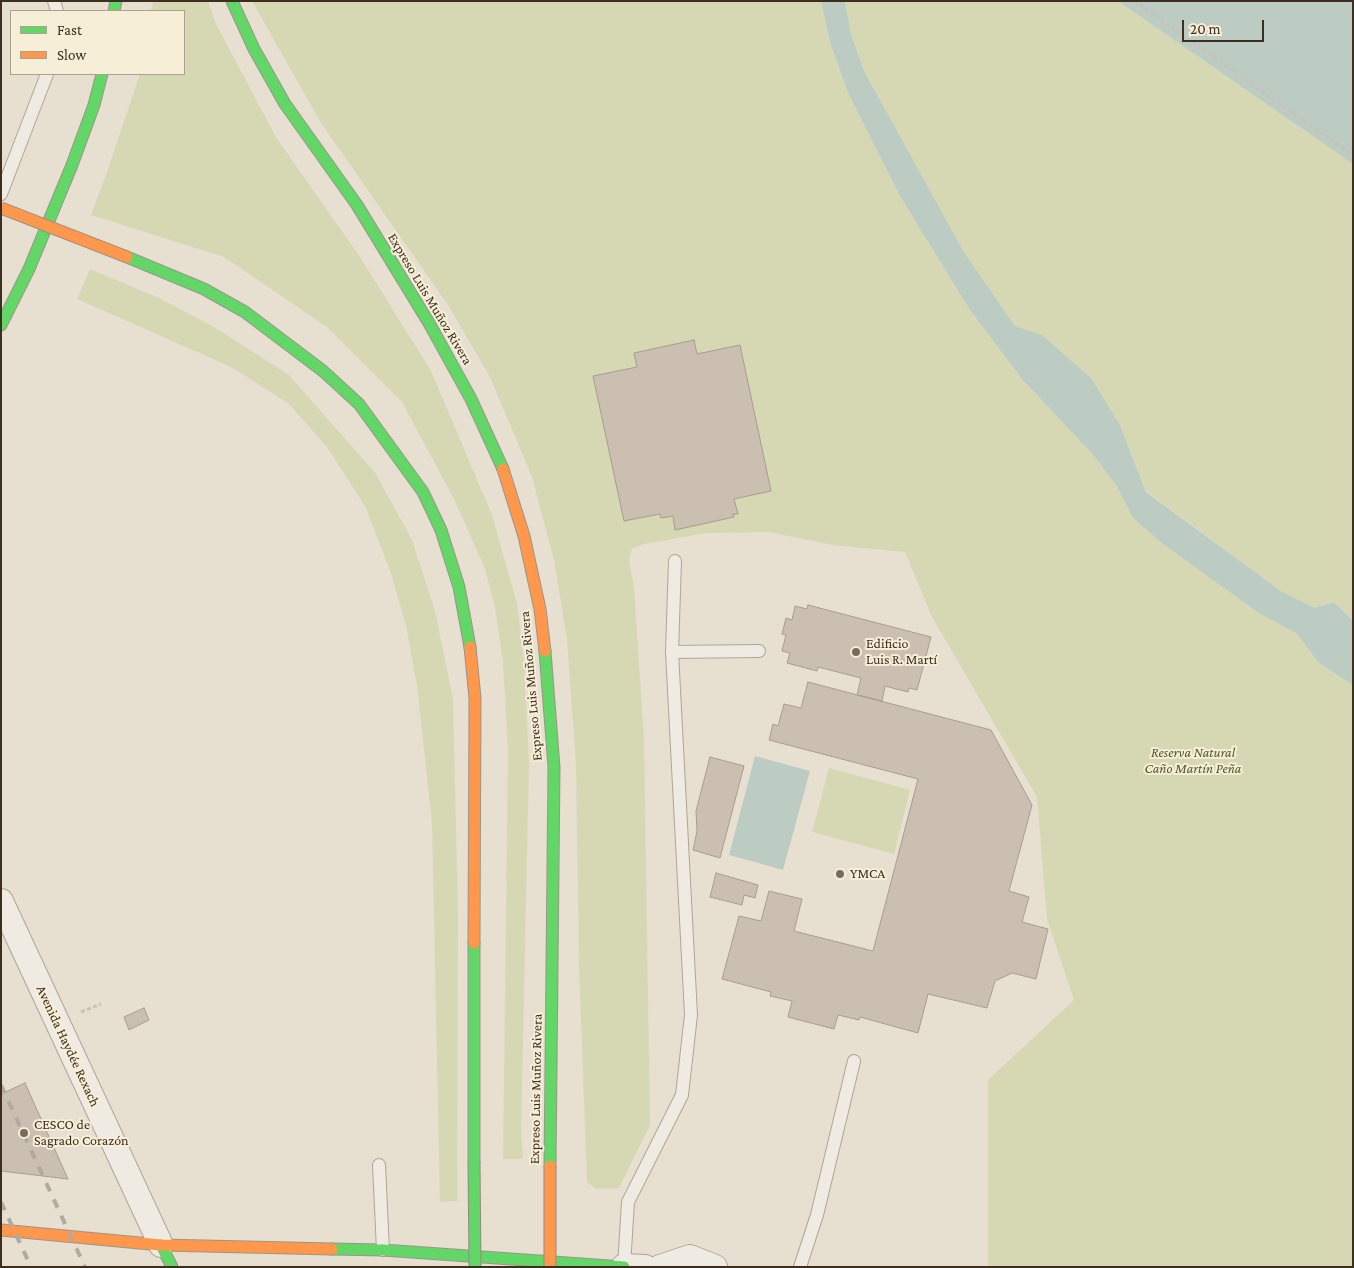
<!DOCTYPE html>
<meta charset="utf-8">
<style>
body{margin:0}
#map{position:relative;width:1354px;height:1268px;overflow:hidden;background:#e7e0d1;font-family:"Crimson Pro",serif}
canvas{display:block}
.frame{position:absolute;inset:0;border:2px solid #3d2e20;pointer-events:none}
.legend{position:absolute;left:10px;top:10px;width:175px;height:65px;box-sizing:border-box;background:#f7eed8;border:1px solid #ada18e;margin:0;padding:6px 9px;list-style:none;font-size:15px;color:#3d2e20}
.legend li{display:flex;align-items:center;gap:10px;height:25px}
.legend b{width:25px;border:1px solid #ada18e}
.scale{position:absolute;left:1182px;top:20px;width:82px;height:22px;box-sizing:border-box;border:2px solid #3d2e20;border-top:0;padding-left:6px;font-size:15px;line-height:18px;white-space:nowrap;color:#3d2e20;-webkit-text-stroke:4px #f7eed8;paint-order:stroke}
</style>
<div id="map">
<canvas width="1354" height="1268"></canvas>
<div class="frame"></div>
<ul class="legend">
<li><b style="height:6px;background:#63d668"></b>Fast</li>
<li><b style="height:6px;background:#ff974d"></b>Slow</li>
</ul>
<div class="scale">20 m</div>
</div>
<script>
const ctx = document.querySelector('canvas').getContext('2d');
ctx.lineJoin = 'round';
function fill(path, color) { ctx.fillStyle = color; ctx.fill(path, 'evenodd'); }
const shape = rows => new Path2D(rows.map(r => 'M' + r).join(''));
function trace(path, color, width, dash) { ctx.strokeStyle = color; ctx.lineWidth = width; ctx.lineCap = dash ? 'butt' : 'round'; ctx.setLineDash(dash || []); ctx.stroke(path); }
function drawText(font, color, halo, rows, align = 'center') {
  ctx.font = font + ' "Crimson Pro",serif'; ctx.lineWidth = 4; ctx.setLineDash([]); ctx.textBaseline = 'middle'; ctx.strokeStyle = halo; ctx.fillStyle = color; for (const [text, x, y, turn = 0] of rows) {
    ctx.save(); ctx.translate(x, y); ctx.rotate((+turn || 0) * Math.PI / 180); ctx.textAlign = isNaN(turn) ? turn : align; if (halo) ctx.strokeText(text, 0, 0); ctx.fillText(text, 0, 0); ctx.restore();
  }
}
fill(shape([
 [153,1,208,1,216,24,277,139,358,254,431,371,492,515,517,604,524,660,529,763,521,1132,523,1159,503,1159,508,751,503,661,495,607,485,569,455,501,402,402,327,327,224,257,91,215,107,172,140,74,184,74,184,11,151,11],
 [252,1,821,1,830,42,848,93,901,198,970,310,1022,379,1094,456,1116,485,1133,518,1159,541,1257,612,1298,635,1319,663,1353,685,1353,1267,988,1267,988,1080,1074,1000,1047,919,1037,797,932,617,905,552,832,545,769,532,706,533,644,544,632,549,629,560,634,588,644,739,650,1125,619,1188,596,1189,587,1182,579,963,576,765,567,640,554,560,532,477,490,377,448,305,321,123],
 [845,1,1118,1,1353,164,1353,621,1334,602,1315,608,1281,591,1146,491,1120,425,1092,379,1042,336,1015,326,964,252,864,71,851,34],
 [90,269,159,298,214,327,289,375,376,474,412,540,435,611,453,699,458,915,457,1201,440,1202,432,823,417,685,406,626,391,573,365,506,327,447,288,403,231,367,77,299],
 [829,768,910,790,894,854,812,832]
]), '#d6d7b3');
fill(shape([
 [821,1,845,1,851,34,864,71,964,252,1015,326,1042,335,1092,379,1120,425,1146,492,1281,591,1315,608,1334,602,1353,621,1353,685,1319,663,1297,634,1257,612,1159,541,1133,518,1116,485,1094,456,1022,379,970,310,901,198,848,93,830,42],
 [1118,1,1353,1,1353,164],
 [755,756,810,771,783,870,729,855]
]), '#bcccc2');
const building = shape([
 [694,340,697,354,740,345,771,491,734,499,738,514,733,514,734,517,675,530,673,516,661,518,660,514,624,521,593,376,637,367,634,353,694,340],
 [808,605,931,637,917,690,909,688,908,692,885,686,882,701,857,695,861,678,818,667,817,671,787,663,790,653,782,651,786,635,782,634,786,618,792,620,795,606,807,609,808,605],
 [808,682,991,730,1032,805,1009,891,1029,897,1022,922,1048,929,1036,979,1012,973,995,981,987,1008,928,994,918,1033,860,1017,859,1020,838,1015,834,1029,788,1017,792,1001,770,996,771,992,722,979,739,916,761,921,769,891,802,899,794,931,873,951,918,779,769,740,773,724,778,726,784,704,801,708,808,682],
 [710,757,744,766,720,858,693,850,697,831,696,811,710,757],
 [716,873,758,885,755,898,744,895,742,905,710,897,716,873],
 [144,1008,149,1020,129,1030,124,1017,144,1008],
 [25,1083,68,1179,1,1171,1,1094,25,1083]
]);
fill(building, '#cbbfb2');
trace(building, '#a89c90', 1);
const lane = shape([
 [54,1,57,11],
 [1,194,47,74],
 [672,652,759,651],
 [379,1165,383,1250],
 [624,1266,628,1202,682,1095,691,1015,672,652,675,561],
 [800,1267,817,1215,854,1061]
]);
const street = shape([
 [1,901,161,1245],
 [624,1266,645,1267],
 [660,1267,690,1257,715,1267]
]);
const fast = shape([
 [232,1,254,49,285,104,357,205,429,323,471,399,503,469],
 [114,11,116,1],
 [127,257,204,289,245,312,323,371,359,404,423,492,441,530,459,587,470,647],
 [1,325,29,269,72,165,94,105,102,74],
 [545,651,554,767,550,1166],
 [474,1161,474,943],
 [161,1245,172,1267],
 [332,1249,383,1250,624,1267]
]);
const slow = shape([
 [503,469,524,536,540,609,545,651],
 [470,647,475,698,474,943],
 [1,1230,161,1245,332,1249]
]);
trace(lane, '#ada599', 14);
trace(street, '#ada599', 26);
trace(fast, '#9c958a', 13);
trace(slow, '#9c958a', 13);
trace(shape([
 [1134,1,1353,155],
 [81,1012,101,1004]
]), '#c8c2b9', 3, [4, 2.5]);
trace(lane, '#efebe3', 12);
trace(street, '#efebe3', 24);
trace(fast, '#63d668', 11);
trace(slow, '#ff974d', 11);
trace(shape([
 [1,1085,85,1267],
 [1,1202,31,1267]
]), '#afaaa2', 4, [9, 9]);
const fastBridge = shape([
 [474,1161,475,1267]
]);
const slowBridge = shape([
 [1,208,127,257],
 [550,1166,550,1267]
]);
trace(fastBridge, '#928b80', 13, []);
trace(slowBridge, '#928b80', 13, []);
trace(fastBridge, '#63d668', 11);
trace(slowBridge, '#ff974d', 11);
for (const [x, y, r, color] of [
 [856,652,5,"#786c5e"],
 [840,874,5,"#786c5e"],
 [24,1133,5,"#786c5e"]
]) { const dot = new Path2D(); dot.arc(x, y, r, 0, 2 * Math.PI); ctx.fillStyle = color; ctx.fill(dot); trace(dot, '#f7eed8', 2); }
drawText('14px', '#3d2e20', '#f7eed8', [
 ["Expreso Luis Muñoz Rivera",430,299,59],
 ["Expreso Luis Muñoz Rivera",531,686,-95],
 ["Avenida Haydée Rexach",68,1046,65],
 ["Expreso Luis Muñoz Rivera",536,1089,-89]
]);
drawText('14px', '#3d2e20', '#f7eed8', [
 ["Edificio",866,644],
 ["Luis R. Martí",866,660],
 ["YMCA",850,874],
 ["CESCO de",34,1125],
 ["Sagrado Corazón",34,1141]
], 'left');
drawText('italic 14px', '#4d5a26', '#f7eed8', [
 ["Reserva Natural",1193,753],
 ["Caño Martín Peña",1193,769]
]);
</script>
